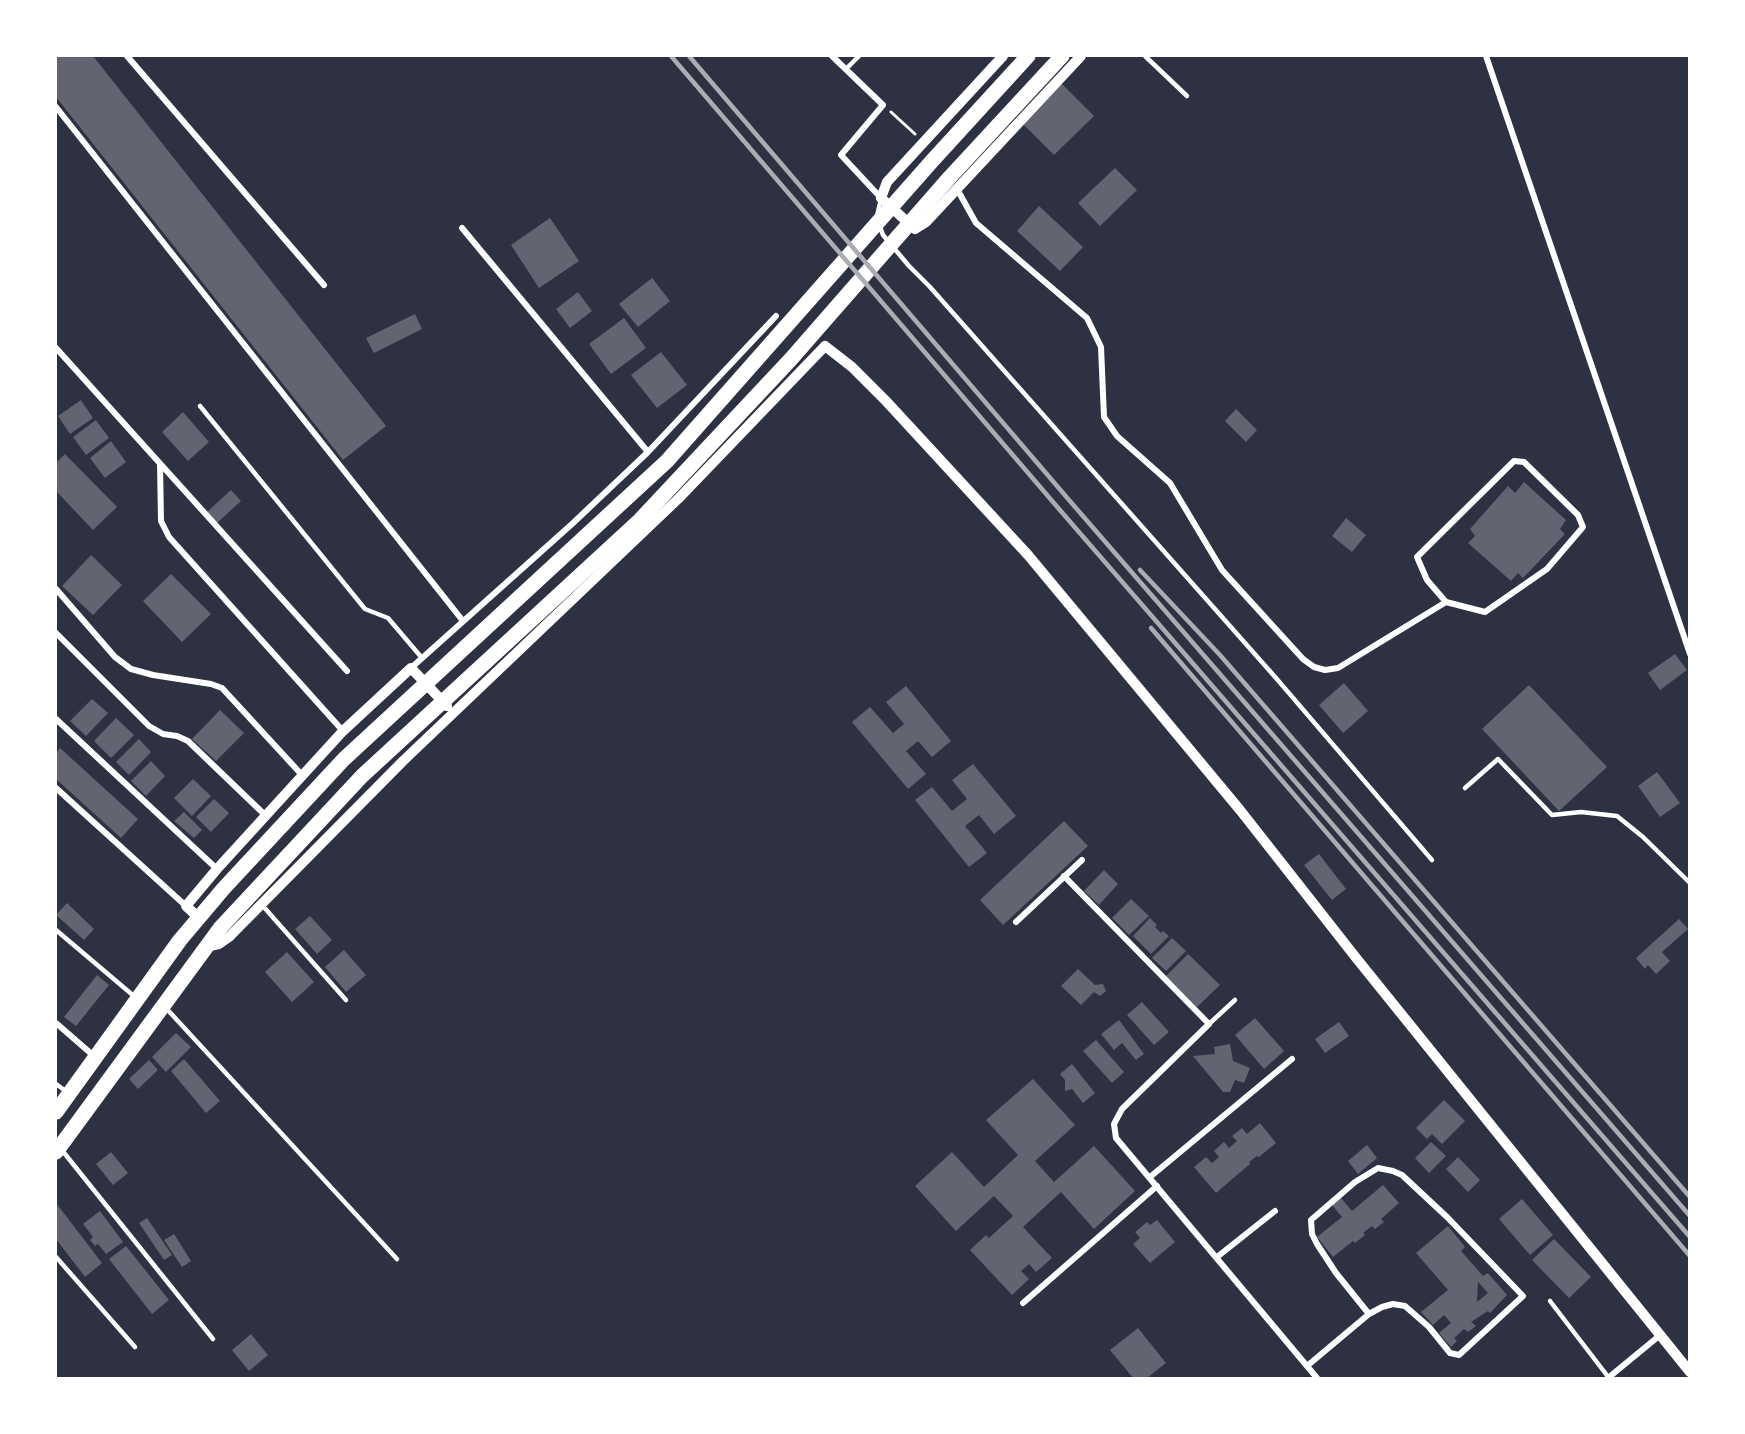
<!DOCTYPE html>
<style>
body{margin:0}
#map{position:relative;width:1745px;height:1434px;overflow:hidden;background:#2d3142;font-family:"Golos Text",sans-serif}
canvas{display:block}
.frame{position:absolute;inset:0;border:57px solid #fff;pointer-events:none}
</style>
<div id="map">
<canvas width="1745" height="1434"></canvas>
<div class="frame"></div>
</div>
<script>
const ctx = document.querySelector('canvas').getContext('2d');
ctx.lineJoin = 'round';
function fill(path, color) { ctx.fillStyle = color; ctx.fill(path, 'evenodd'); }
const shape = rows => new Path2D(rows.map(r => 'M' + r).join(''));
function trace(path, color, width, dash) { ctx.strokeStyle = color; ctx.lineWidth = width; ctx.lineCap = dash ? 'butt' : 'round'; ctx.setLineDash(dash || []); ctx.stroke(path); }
fill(shape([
 [56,56,93,56,386,426,343,460,56,97],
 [1061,83,1094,116,1054,155,1022,123],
 [1115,168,1137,190,1100,226,1078,203],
 [1039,206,1083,247,1060,271,1017,231],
 [550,218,579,261,539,288,511,245],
 [652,278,670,301,638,327,619,304],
 [578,292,592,311,570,328,556,309],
 [415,314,422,329,374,353,366,338],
 [624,318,646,348,611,374,589,344],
 [661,352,687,385,657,408,631,375],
 [81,400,93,418,70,434,58,416],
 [1236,409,1257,430,1246,442,1225,421],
 [183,412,209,442,188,461,162,432],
 [96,420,109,438,86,455,73,437],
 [111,441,126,462,105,478,90,458],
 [65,454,117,507,93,530,56,491,56,463],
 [1524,482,1566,520,1560,529,1565,534,1523,578,1518,573,1511,581,1468,543,1475,536,1470,529,1508,486,1515,493],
 [231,490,241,501,217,523,207,512],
 [1346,518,1366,535,1352,552,1332,536],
 [91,555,122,585,93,615,62,586],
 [171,574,211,614,182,642,143,601],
 [1675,654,1687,670,1660,690,1648,673],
 [1344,683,1368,711,1343,733,1319,705],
 [1529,685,1607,767,1559,811,1482,729],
 [906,686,951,741,932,757,918,741,906,751,926,774,908,789,852,722,870,707,893,733,904,724,886,702],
 [92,699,108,713,86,736,70,721],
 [220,710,244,733,216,761,192,739],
 [116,718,134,735,111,758,94,741],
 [139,739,151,752,129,775,116,762],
 [60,748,138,819,121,838,56,779,56,753],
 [151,761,165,776,146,796,131,781],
 [973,764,1016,816,994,834,979,815,965,826,987,853,969,867,915,800,932,787,952,811,967,799,952,780],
 [1657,772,1680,803,1660,817,1638,786],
 [193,779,211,796,192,816,174,798],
 [214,799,229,813,211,832,196,817],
 [184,812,202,830,194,838,174,821],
 [1064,821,1088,846,1003,925,980,900],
 [1319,854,1346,889,1332,900,1304,865],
 [1104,870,1118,884,1099,905,1084,891],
 [1131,899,1149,916,1129,935,1112,918],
 [67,903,94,929,84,940,56,915],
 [310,916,332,940,317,954,295,929],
 [1150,918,1157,925,1155,927,1161,933,1163,931,1169,936,1151,954,1133,936],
 [1679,919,1688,929,1662,952,1670,961,1656,974,1648,965,1645,969,1636,958],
 [1172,938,1186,951,1166,971,1152,958],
 [344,950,366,975,346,992,325,967],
 [287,952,314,982,292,1002,265,972],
 [1188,954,1220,985,1197,1007,1166,976],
 [1078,969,1095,985,1103,984,1106,991,1100,996,1094,992,1081,1005,1061,986],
 [97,975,109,985,76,1026,64,1017],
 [1142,1002,1169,1032,1154,1045,1127,1015],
 [1255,1018,1284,1051,1264,1069,1235,1035],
 [1119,1020,1144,1054,1136,1060,1122,1043,1114,1050,1101,1034],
 [1339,1022,1349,1036,1325,1053,1315,1039],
 [176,1033,191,1047,166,1072,152,1057],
 [1096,1040,1124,1072,1112,1083,1083,1051],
 [1230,1044,1233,1061,1250,1068,1244,1083,1235,1080,1230,1092,1223,1092,1193,1056,1215,1054,1214,1047],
 [184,1059,220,1101,206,1113,171,1071],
 [149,1060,158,1070,138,1089,129,1079],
 [1072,1064,1095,1093,1083,1103,1072,1089,1065,1091,1065,1080,1060,1074],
 [1033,1079,1075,1125,1035,1161,1054,1182,1094,1146,1135,1191,1094,1229,1061,1192,1023,1227,1052,1258,1036,1272,1029,1264,1021,1271,1029,1279,1012,1295,970,1250,986,1235,989,1238,1013,1216,994,1196,956,1231,915,1186,952,1152,984,1187,1018,1155,986,1120],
 [1444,1100,1465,1121,1442,1144,1432,1134,1427,1139,1416,1128],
 [1260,1123,1276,1143,1259,1157,1257,1156,1249,1162,1250,1164,1216,1193,1194,1167,1206,1157,1212,1163,1219,1157,1214,1151,1224,1142,1229,1148,1237,1141,1232,1136,1242,1128,1247,1134],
 [1431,1142,1446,1156,1429,1173,1415,1158],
 [1367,1145,1377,1158,1358,1174,1348,1161],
 [111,1152,128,1173,113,1185,96,1164],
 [1458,1157,1480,1180,1468,1192,1446,1169],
 [1383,1185,1399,1203,1381,1219,1384,1222,1375,1229,1372,1226,1363,1233,1365,1235,1355,1243,1353,1241,1333,1257,1317,1237,1342,1217,1332,1205,1341,1198,1352,1211],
 [1522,1199,1553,1235,1530,1255,1499,1219],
 [56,1203,102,1263,85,1277,56,1239],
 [100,1211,123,1242,106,1254,98,1244,95,1246,90,1240,93,1237,83,1224],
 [147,1218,172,1255,164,1260,139,1223],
 [1157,1220,1175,1242,1150,1263,1133,1244,1140,1238,1135,1232,1147,1222,1150,1225],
 [1448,1226,1465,1247,1461,1251,1483,1276,1488,1273,1507,1295,1490,1313,1488,1311,1471,1322,1476,1326,1468,1332,1464,1329,1454,1338,1457,1341,1451,1347,1439,1333,1451,1323,1444,1315,1433,1325,1421,1312,1448,1290,1416,1253],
 [1478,1282,1488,1293,1477,1302],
 [174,1234,191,1261,182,1267,164,1240],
 [1554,1239,1591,1277,1569,1298,1532,1260],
 [126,1246,169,1300,152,1314,109,1259],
 [1138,1328,1166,1363,1147,1378,1133,1378,1110,1350],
 [251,1334,268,1355,249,1371,232,1350]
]), '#626471');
trace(shape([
 [891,112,915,134]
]), '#fff', 3);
trace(shape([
 [1145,56,1187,96],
 [846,69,859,56],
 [877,216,881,199],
 [879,224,883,235,909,266,930,287,1276,678,1432,860],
 [200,406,365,609,388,618,422,658],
 [1465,788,1498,759,1552,815,1581,812,1617,816,1643,837,1690,883],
 [262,905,346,1000],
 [56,930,135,997],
 [165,1007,397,1259],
 [1209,1024,1235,1000],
 [56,1084,67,1092],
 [61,1149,213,1339],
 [56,1257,135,1347],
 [1550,1301,1609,1378]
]), '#fff', 4.5);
trace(shape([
 [127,56,324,285],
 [832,56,883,105,841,155,881,198],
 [1486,56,1690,654],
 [56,107,463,621],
 [957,189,976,223,1087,318,1101,347,1104,417,1117,436,1170,483,1222,570,1303,659,1314,667,1325,670,1338,668,1446,602,1485,612,1547,569,1583,527,1578,515,1524,462,1514,461,1417,557,1427,580,1446,602],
 [462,228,648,452],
 [56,348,347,671],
 [160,464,161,521,169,537,343,731],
 [56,589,115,657,131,669,153,675,211,684,222,688,302,775],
 [56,633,149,726,163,734,177,736,188,741,265,815],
 [411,668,572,524,648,452,776,316],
 [56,719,217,869],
 [56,788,186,906],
 [1064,876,1209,1024,1122,1109,1114,1124,1116,1138,1317,1378],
 [1016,922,1082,860],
 [56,1023,95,1057],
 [1150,1177,1292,1059],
 [1217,1257,1275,1211],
 [1023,1303,1157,1186],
 [1307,1366,1369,1314,1382,1307,1393,1304,1405,1306,1429,1327,1450,1353,1459,1355,1523,1296,1447,1217,1402,1175,1393,1171,1378,1168,1355,1182,1311,1220,1312,1234,1317,1244,1336,1273,1369,1314],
 [1608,1378,1659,1336]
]), '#fff', 6);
trace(shape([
 [1003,56,887,182,881,198,915,229,926,222,1081,56],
 [198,917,186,906,217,869,343,731,411,668,447,706],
 [205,947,219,944,229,937,403,761,678,499,825,346,852,367,886,401,1028,555,1240,810,1357,959,1690,1372]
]), '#fff', 10);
trace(shape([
 [56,1112,180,940,224,888,344,759,667,461,932,161,1028,56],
 [56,1152,221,927,362,776,640,520,791,359,950,177,1062,56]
]), '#fff', 15);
trace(shape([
 [671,56,1059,509,1690,1237],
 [689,56,1069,500,1690,1216],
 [1140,570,1220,655,1690,1197],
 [1151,628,1690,1256]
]), '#abadb3', 4.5);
</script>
